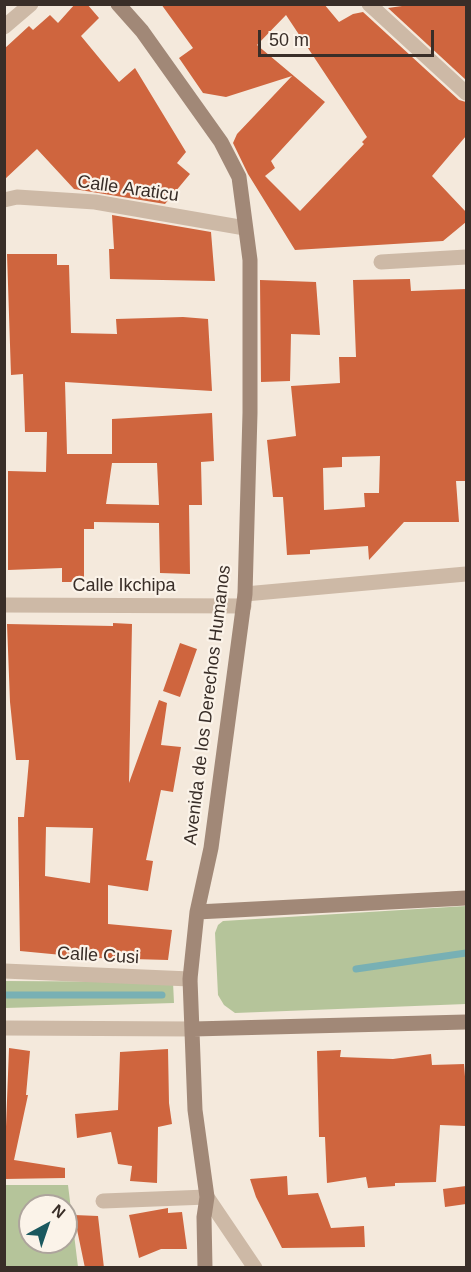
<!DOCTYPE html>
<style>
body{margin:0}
#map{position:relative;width:471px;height:1272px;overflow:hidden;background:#f4e9dc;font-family:Arial,sans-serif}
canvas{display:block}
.frame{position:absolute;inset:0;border:6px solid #392e28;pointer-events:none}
.north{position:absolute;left:18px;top:1194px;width:60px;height:60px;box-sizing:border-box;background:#fbf3e9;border:2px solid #ada49c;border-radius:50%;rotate:40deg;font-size:16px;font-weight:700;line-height:24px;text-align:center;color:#392e28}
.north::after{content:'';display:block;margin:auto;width:21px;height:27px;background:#1a585e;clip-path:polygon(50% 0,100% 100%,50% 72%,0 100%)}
.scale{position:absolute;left:258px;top:30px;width:176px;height:27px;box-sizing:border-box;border:3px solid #392e28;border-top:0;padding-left:8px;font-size:18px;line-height:21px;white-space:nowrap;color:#392e28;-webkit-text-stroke:4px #fbf3e9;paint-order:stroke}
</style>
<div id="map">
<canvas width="471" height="1272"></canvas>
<div class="frame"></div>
<div class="north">N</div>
<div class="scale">50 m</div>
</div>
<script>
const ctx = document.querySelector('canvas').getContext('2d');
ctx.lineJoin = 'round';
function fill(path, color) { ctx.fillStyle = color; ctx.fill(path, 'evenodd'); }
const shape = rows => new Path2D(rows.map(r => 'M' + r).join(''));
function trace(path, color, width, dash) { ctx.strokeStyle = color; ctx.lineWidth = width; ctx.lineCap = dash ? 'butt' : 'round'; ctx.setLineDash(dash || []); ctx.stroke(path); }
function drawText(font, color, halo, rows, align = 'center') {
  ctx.font = font + ' Arial,sans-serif'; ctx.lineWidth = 4.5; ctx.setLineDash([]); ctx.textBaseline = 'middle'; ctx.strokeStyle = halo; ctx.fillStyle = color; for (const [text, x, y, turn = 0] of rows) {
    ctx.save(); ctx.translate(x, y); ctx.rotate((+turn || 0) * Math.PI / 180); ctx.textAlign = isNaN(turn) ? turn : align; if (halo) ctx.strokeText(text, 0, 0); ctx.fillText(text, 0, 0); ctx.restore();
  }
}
fill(shape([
 [466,906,466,1004,235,1013,224,1005,218,995,215,933,218,925,223,921],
 [4,981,173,982,174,1003,5,1008],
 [5,1185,68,1185,78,1267,5,1267],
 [30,1206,66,1206,66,1242,30,1242]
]), '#b5c49a');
trace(shape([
 [356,969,466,953],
 [4,995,162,995]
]), '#78b0b4', 7);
fill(shape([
 [75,4,87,4,99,18,81,36,119,82,135,68,186,152,177,163,190,174,165,204,74,189,37,149,4,180,4,49,29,26,33,30,50,15,58,23],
 [161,4,324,4,339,22,353,14,363,12,459,100,466,102,466,136,432,176,466,212,466,222,443,241,295,250,248,174,233,143,237,134,292,76,226,97,203,93,179,58,193,48],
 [286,15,367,137,362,142,364,144,300,211,265,176,275,168,271,161,325,102,257,45],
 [416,4,466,4,466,80,388,8],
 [112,215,211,232,215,281,110,279,109,249,114,249],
 [7,254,57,254,57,265,69,265,71,333,117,334,116,319,183,317,208,319,212,391,65,382,67,454,112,454,112,419,212,413,214,461,201,462,202,505,189,505,190,574,160,573,159,523,94,522,94,529,84,529,84,582,62,582,62,568,8,570,8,471,46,472,47,432,25,432,23,374,11,375],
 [112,463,157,463,159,505,106,504],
 [410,279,411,291,466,289,466,481,456,481,459,522,404,522,369,560,368,546,310,550,310,554,287,555,283,497,273,497,267,440,296,436,291,386,340,383,339,357,356,357,353,280],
 [380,456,379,493,364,493,365,507,324,510,323,468,342,467,342,457],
 [260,280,316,282,320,335,291,334,290,381,261,382],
 [113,623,132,624,129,783,159,700,167,703,161,745,181,747,173,792,161,790,146,860,153,861,148,891,108,885,108,924,172,930,168,960,62,957,62,955,20,951,18,817,24,817,29,760,16,760,10,702,7,624,113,626],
 [46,827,93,828,90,883,45,876],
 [180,643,197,649,180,697,163,691],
 [9,1048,30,1051,26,1095,28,1095,14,1160,65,1168,65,1178,4,1179],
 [168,1049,169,1103,172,1124,158,1127,157,1183,130,1181,132,1166,118,1164,111,1132,77,1138,75,1114,118,1110,120,1052],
 [341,1050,340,1057,393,1059,431,1054,432,1065,464,1064,466,1089,466,1126,440,1125,436,1182,395,1183,395,1186,368,1188,366,1177,327,1183,325,1137,319,1137,317,1051],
 [287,1176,288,1195,318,1193,331,1228,364,1226,365,1247,282,1248,256,1197,250,1179],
 [466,1186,466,1204,445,1207,443,1189],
 [168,1208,168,1213,182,1212,187,1249,161,1249,139,1258,129,1215],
 [74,1215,98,1216,104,1268,85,1268]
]), '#cf653e');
trace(shape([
 [369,4,466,93],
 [4,27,31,4],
 [4,200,17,197,95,202,245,228],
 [381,262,466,257],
 [245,594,466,574],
 [4,605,244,606],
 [4,971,190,979],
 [4,1028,193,1029],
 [103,1201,207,1197,255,1268]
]), '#cdb9a6', 15);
trace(shape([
 [118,4,142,31,221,142,239,177,250,260,250,413,245,594,211,848,197,912,190,979,195,1110,207,1197,204,1217,205,1268],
 [197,912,466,898],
 [193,1029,466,1022]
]), '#a18877', 15);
drawText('18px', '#392e28', '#fbf3e9', [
 ["Calle Araticu",128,189,8],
 ["Calle Ikchipa",124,586],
 ["Avenida de los Derechos Humanos",208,705,-83],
 ["Calle Cusi",98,956,3]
]);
</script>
